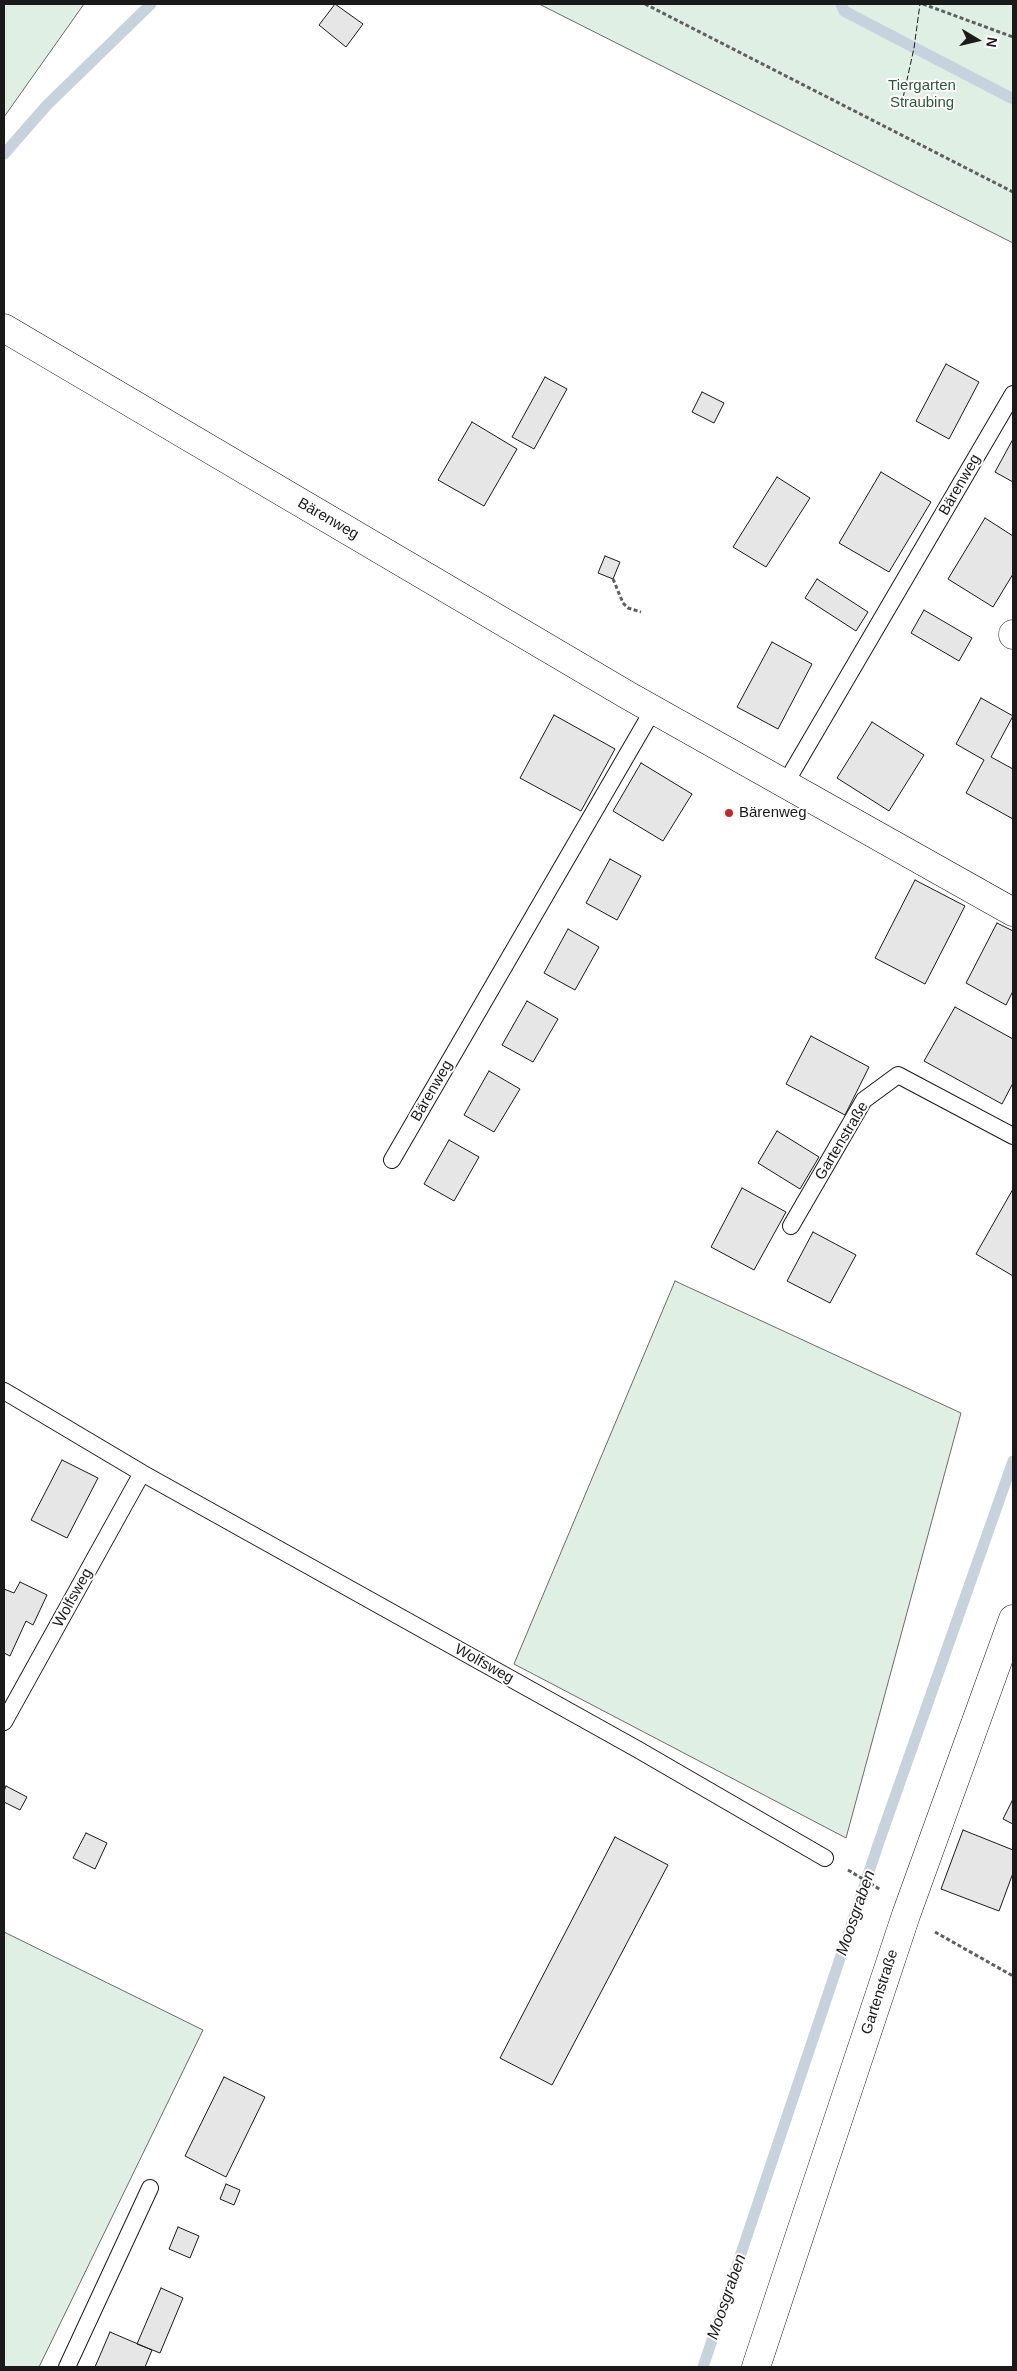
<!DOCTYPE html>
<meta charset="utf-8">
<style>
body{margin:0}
#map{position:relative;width:1017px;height:2371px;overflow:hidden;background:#fff;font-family:Arial,sans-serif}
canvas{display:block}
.frame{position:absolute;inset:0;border:5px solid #1a1a1a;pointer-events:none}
.north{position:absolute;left:952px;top:15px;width:50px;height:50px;-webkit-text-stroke:4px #fff;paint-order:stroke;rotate:99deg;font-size:14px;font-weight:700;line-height:20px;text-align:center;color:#1a1a1a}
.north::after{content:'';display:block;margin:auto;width:18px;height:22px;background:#1a1a1a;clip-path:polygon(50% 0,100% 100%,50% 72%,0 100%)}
</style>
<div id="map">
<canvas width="1017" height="2371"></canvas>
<div class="frame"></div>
<div class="north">N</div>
</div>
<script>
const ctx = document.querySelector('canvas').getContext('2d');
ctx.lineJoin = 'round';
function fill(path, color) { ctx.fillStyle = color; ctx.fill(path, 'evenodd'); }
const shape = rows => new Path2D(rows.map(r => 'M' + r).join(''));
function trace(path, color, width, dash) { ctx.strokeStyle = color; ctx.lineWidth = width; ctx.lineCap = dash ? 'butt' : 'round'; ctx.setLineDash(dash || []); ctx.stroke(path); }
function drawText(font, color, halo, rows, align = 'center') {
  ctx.font = font + ' Arial,sans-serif'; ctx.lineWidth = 4; ctx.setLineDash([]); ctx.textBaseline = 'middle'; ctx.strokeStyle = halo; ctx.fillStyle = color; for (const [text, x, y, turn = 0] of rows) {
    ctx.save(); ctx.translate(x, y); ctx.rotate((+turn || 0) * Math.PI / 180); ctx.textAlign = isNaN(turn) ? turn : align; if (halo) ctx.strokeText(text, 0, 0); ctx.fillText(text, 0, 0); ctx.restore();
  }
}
const green = shape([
 [4,4,84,4,4,117,4,4],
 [539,4,1013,4,1013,243,539,4],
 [675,1281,961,1413,846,1838,514,1664,675,1281],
 [4,1932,203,2030,39,2367,4,2367,4,1932]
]);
fill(green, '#e0efe3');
trace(green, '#6a6a6a', 1);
trace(shape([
 [841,4,844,11,1013,99],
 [4,154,47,105,151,4],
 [703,2367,879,1842,1013,1461]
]), '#c6d2dc', 11);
const building = shape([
 [335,4,363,24,346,47,319,25,335,4],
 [946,364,979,382,949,439,916,421,946,364],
 [545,377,567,389,534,449,512,437,545,377],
 [702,392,724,403,714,423,692,412,702,392],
 [472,422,517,449,484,506,438,480,472,422],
 [1013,439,1013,482,995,472,1013,439],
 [881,472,931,502,889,572,839,543,881,472],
 [777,477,810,498,766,567,733,547,777,477],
 [985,518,1013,536,1013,574,993,607,948,579,985,518],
 [605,556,620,562,613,579,598,573,605,556],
 [817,579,868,612,856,631,805,598,817,579],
 [924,610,972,638,959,661,911,633,924,610],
 [772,642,812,664,778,729,737,707,772,642],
 [981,698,1013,716,991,757,1013,769,1013,819,966,793,984,760,956,744,981,698],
 [554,715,615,749,581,811,520,778,554,715],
 [872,722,924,755,889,811,837,778,872,722],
 [641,763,692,794,663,841,613,811,641,763],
 [610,859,641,876,617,920,586,903,610,859],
 [915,880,965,906,925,984,875,958,915,880],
 [997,923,1013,931,1013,991,1006,1005,966,983,997,923],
 [568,929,599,947,575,990,544,973,568,929],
 [527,1001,558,1019,533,1062,502,1045,527,1001],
 [955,1007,1013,1039,1013,1083,1002,1104,924,1061,955,1007],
 [811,1036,869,1067,845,1115,786,1084,811,1036],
 [489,1071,520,1089,494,1132,464,1115,489,1071],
 [777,1131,819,1157,800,1189,758,1163,777,1131],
 [449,1140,479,1157,454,1201,424,1184,449,1140],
 [742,1188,786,1212,754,1270,711,1247,742,1188],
 [1013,1189,1013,1276,976,1254,1013,1189],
 [813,1232,856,1255,830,1303,787,1281,813,1232],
 [62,1460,98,1478,67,1538,31,1520,62,1460],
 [20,1582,47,1595,33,1625,26,1621,10,1656,4,1653,4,1589,14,1593,20,1582],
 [6,1786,27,1797,20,1810,4,1802,4,1791,6,1786],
 [1013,1799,1013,1824,1003,1819,1013,1799],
 [963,1830,1013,1850,1013,1873,999,1911,941,1889,963,1830],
 [86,1833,107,1843,95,1869,73,1858,86,1833],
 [615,1837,668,1865,552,2085,500,2058,615,1837],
 [224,2077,265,2097,226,2177,185,2156,224,2077],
 [226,2184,240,2190,234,2205,220,2199,226,2184],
 [178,2227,199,2236,190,2258,169,2249,178,2227],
 [161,2288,183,2298,160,2353,137,2344,161,2288],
 [110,2332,152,2350,145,2367,95,2367,110,2332]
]);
fill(building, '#e6e6e6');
trace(building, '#1a1a1a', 1);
const lane = shape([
 [785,784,1013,394],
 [392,1160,653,710],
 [791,1226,864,1100,898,1075,1013,1136],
 [4,1391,142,1473,637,1749,825,1858],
 [4,1722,142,1473],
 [67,2367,150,2188]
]);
const street = shape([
 [4,328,629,696,1013,912],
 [1013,635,1013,634],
 [756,2367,906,1915,1013,1619]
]);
trace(lane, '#1a1a1a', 18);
trace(street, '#1a1a1a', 29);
trace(shape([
 [645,4,1013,192],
 [923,4,1013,37],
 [613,579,623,603,628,608,641,612],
 [848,1870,881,1890],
 [935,1932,1013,1976]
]), '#5f5f5f', 3, [4, 2.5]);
trace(lane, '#fff', 16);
trace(street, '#fff', 28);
trace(shape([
 [903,98,914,48,920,4]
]), '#1a1a1a', 1, [6, 2.5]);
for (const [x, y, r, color] of [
 [729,813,5,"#c62828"]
]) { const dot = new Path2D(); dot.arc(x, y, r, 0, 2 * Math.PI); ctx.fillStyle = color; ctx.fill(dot); trace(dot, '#fff', 2); }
drawText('15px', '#2b5a34', '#fff', [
 ["Tiergarten",922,86],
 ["Straubing",922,103]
]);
drawText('15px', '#1a1a1a', '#fff', [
 ["Bärenweg",960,485,-60],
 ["Bärenweg",328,519,30],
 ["Bärenweg",432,1091,-60],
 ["Gartenstraße",842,1141,-59],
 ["Wolfsweg",73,1598,-61],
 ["Wolfsweg",484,1664,29],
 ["Gartenstraße",880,1992,-72]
]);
drawText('15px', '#1a1a1a', '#fff', [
 ["Bärenweg",739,813]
], 'left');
drawText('italic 16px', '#1a1a1a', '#fff', [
 ["Moosgraben",856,1913,-71],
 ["Moosgraben",727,2297,-71]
]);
</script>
